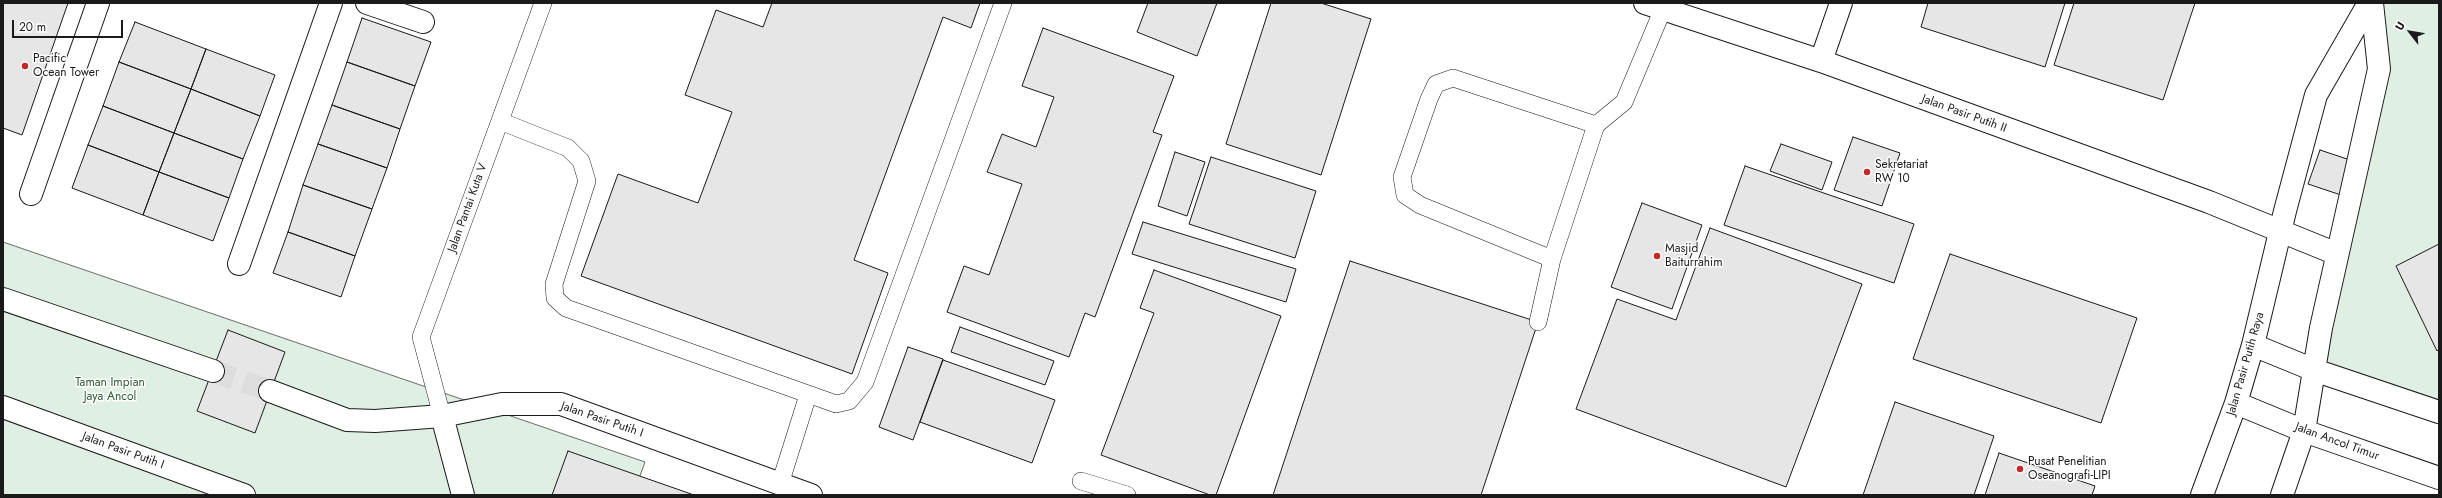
<!DOCTYPE html>
<style>
body{margin:0}
#map{position:relative;width:2442px;height:498px;overflow:hidden;background:#fff;font-family:Jost,sans-serif}
canvas{display:block}
.frame{position:absolute;inset:0;border:4px solid #1a1a1a;pointer-events:none}
.north{position:absolute;left:2390px;top:12px;width:40px;height:40px;-webkit-text-stroke:3px #fff;paint-order:stroke;rotate:301deg;font-size:11px;font-weight:700;line-height:16px;text-align:center;color:#1a1a1a}
.north::after{content:'';display:block;margin:auto;width:14px;height:18px;background:#1a1a1a;clip-path:polygon(50% 0,100% 100%,50% 72%,0 100%)}
.scale{position:absolute;left:12px;top:20px;width:111px;height:18px;box-sizing:border-box;border:2px solid #1a1a1a;border-top:0;padding-left:5px;font-size:12px;line-height:14px;white-space:nowrap;color:#1a1a1a;-webkit-text-stroke:3px #fff;paint-order:stroke}
</style>
<div id="map">
<canvas width="2442" height="498"></canvas>
<div class="frame"></div>
<div class="north">U</div>
<div class="scale">20 m</div>
</div>
<script>
const ctx = document.querySelector('canvas').getContext('2d');
ctx.lineJoin = 'round';
function fill(path, color) { ctx.fillStyle = color; ctx.fill(path, 'evenodd'); }
const shape = rows => new Path2D(rows.map(r => 'M' + r).join(''));
function trace(path, color, width, dash) { ctx.strokeStyle = color; ctx.lineWidth = width; ctx.lineCap = dash ? 'butt' : 'round'; ctx.setLineDash(dash || []); ctx.stroke(path); }
function drawText(font, color, halo, rows, align = 'center') {
  ctx.font = font + ' Jost,sans-serif'; ctx.lineWidth = 3; ctx.setLineDash([]); ctx.textBaseline = 'middle'; ctx.strokeStyle = halo; ctx.fillStyle = color; for (const [text, x, y, turn = 0] of rows) {
    ctx.save(); ctx.translate(x, y); ctx.rotate((+turn || 0) * Math.PI / 180); ctx.textAlign = isNaN(turn) ? turn : align; if (halo) ctx.strokeText(text, 0, 0); ctx.fillText(text, 0, 0); ctx.restore();
  }
}
const green = shape([
 [2372,3,2439,3,2439,412,2314,370,2379,69,2372,3],
 [3,242,645,462,633,495,3,495,3,242]
]);
fill(green, '#e0efe3');
trace(green, '#6a6a6a', 1);
const building = shape([
 [3,3,68,3,22,135,3,128,3,3],
 [772,3,980,3,971,28,943,17,854,260,888,273,852,374,581,276,618,174,698,203,732,112,685,95,716,10,763,27,772,3],
 [1148,3,1217,3,1197,56,1137,32,1148,3],
 [1271,3,1321,3,1371,19,1321,175,1226,144,1271,3],
 [1928,3,2065,3,2045,67,1921,27,1928,3],
 [2074,3,2195,3,2163,100,2054,65,2074,3],
 [362,18,431,42,415,86,347,62,362,18],
 [135,22,206,49,191,89,119,62,135,22],
 [1043,28,1174,76,1153,132,1162,135,1095,317,1085,313,1069,357,947,312,964,266,989,275,1022,184,987,172,1002,134,1036,147,1054,97,1022,86,1043,28],
 [206,49,275,75,260,116,191,89,206,49],
 [119,62,191,89,174,133,103,106,119,62],
 [347,62,415,86,400,129,332,105,347,62],
 [191,89,260,116,243,159,174,133,191,89],
 [332,105,400,129,387,168,318,144,332,105],
 [103,106,174,133,159,172,88,145,103,106],
 [174,133,243,159,229,198,159,172,174,133],
 [1853,137,1900,153,1882,206,1834,190,1853,137],
 [318,144,387,168,372,209,303,185,318,144],
 [1781,144,1832,162,1822,190,1770,171,1781,144],
 [88,145,159,172,143,215,72,188,88,145],
 [2320,150,2353,161,2341,195,2308,184,2320,150],
 [1175,152,1205,162,1187,216,1158,206,1175,152],
 [1211,157,1316,191,1295,258,1189,224,1211,157],
 [1745,166,1914,224,1894,283,1724,225,1745,166],
 [159,172,229,198,213,241,143,215,159,172],
 [303,185,372,209,355,256,288,232,303,185],
 [1642,203,1702,225,1672,309,1611,287,1642,203],
 [1143,222,1296,269,1286,302,1132,254,1143,222],
 [1710,228,1862,284,1786,487,1576,409,1617,299,1676,320,1710,228],
 [288,232,355,256,341,297,273,273,288,232],
 [2439,244,2439,349,2437,351,2396,266,2439,244],
 [1950,254,2137,318,2101,423,1913,359,1950,254],
 [1350,261,1538,322,1481,495,1273,495,1350,261],
 [1154,270,1281,316,1216,495,1210,495,1101,455,1154,313,1140,308,1154,270],
 [960,327,1054,361,1045,385,951,352,960,327],
 [228,330,285,352,255,433,197,411,228,330],
 [908,347,943,359,913,440,879,427,908,347],
 [943,360,1055,400,1032,463,920,422,943,360],
 [1895,402,1994,436,1974,495,1863,495,1895,402],
 [568,451,694,495,552,495,568,451],
 [1999,453,2095,486,2092,495,1985,495,1999,453]
]);
fill(building, '#e6e6e6');
trace(building, '#1a1a1a', 1);
trace(shape([
 [213,371,270,391]
]), '#ddd', 22, [22, 11]);
const lane = shape([
 [500,121,568,148,581,161,587,181,554,284,555,298,566,308,836,404,849,401,865,382,1003,3],
 [1552,259,1420,205,1405,195,1402,177,1429,99,1436,84,1453,78,1596,125],
 [1538,322,1552,259,1596,125,1624,102,1663,9],
 [442,416,421,337,543,3],
 [1081,481,1127,495],
 [780,484,808,395]
]);
const street = shape([
 [367,3,423,22],
 [1645,3,1821,61,2209,202,2337,254],
 [1821,61,1841,3],
 [31,194,98,3],
 [239,264,331,3]
]);
const secondary = shape([
 [3,299,213,371],
 [2253,345,2314,370,2439,412],
 [270,391,347,420,375,421,442,416,502,404,561,404,811,495],
 [2236,403,2304,431,2439,478],
 [3,407,244,495],
 [442,416,463,495],
 [2202,495,2236,403,2253,345,2285,211,2316,95,2369,3],
 [2282,495,2304,431,2321,328,2379,69,2372,3]
]);
trace(lane, '#1a1a1a', 18);
trace(street, '#1a1a1a', 24);
trace(secondary, '#1a1a1a', 24);
trace(lane, '#fff', 17);
trace(street, '#fff', 22);
trace(secondary, '#fff', 22);
for (const [x, y, r, color] of [
 [25,66,4,"#c62828"],
 [1867,172,4,"#c62828"],
 [1657,256,4,"#c62828"],
 [2020,469,4,"#c62828"]
]) { const dot = new Path2D(); dot.arc(x, y, r, 0, 2 * Math.PI); ctx.fillStyle = color; ctx.fill(dot); trace(dot, '#fff', 1.5); }
drawText('12px', '#1a1a1a', '#fff', [
 ["Pacific",33,59],
 ["Ocean Tower",33,73],
 ["Sekretariat",1875,165],
 ["RW 10",1875,179],
 ["Masjid",1665,249],
 ["Baiturrahim",1665,263],
 ["Pusat Penelitian",2028,462],
 ["Oseanografi-LIPI",2028,476]
], 'left');
drawText('12px', '#1a1a1a', '#fff', [
 ["Jalan Pasir Putih II",1964,114,20],
 ["Jalan Pantai Kuta V",468,208,-70],
 ["Jalan Pasir Putih Raya",2246,364,-74],
 ["Jalan Pasir Putih I",602,420,19],
 ["Jalan Ancol Timur",2337,442,20],
 ["Jalan Pasir Putih I",123,451,20]
]);
drawText('12px', '#2b5a34', '#fff', [
 ["Taman Impian",110,383],
 ["Jaya Ancol",110,397]
]);
</script>
